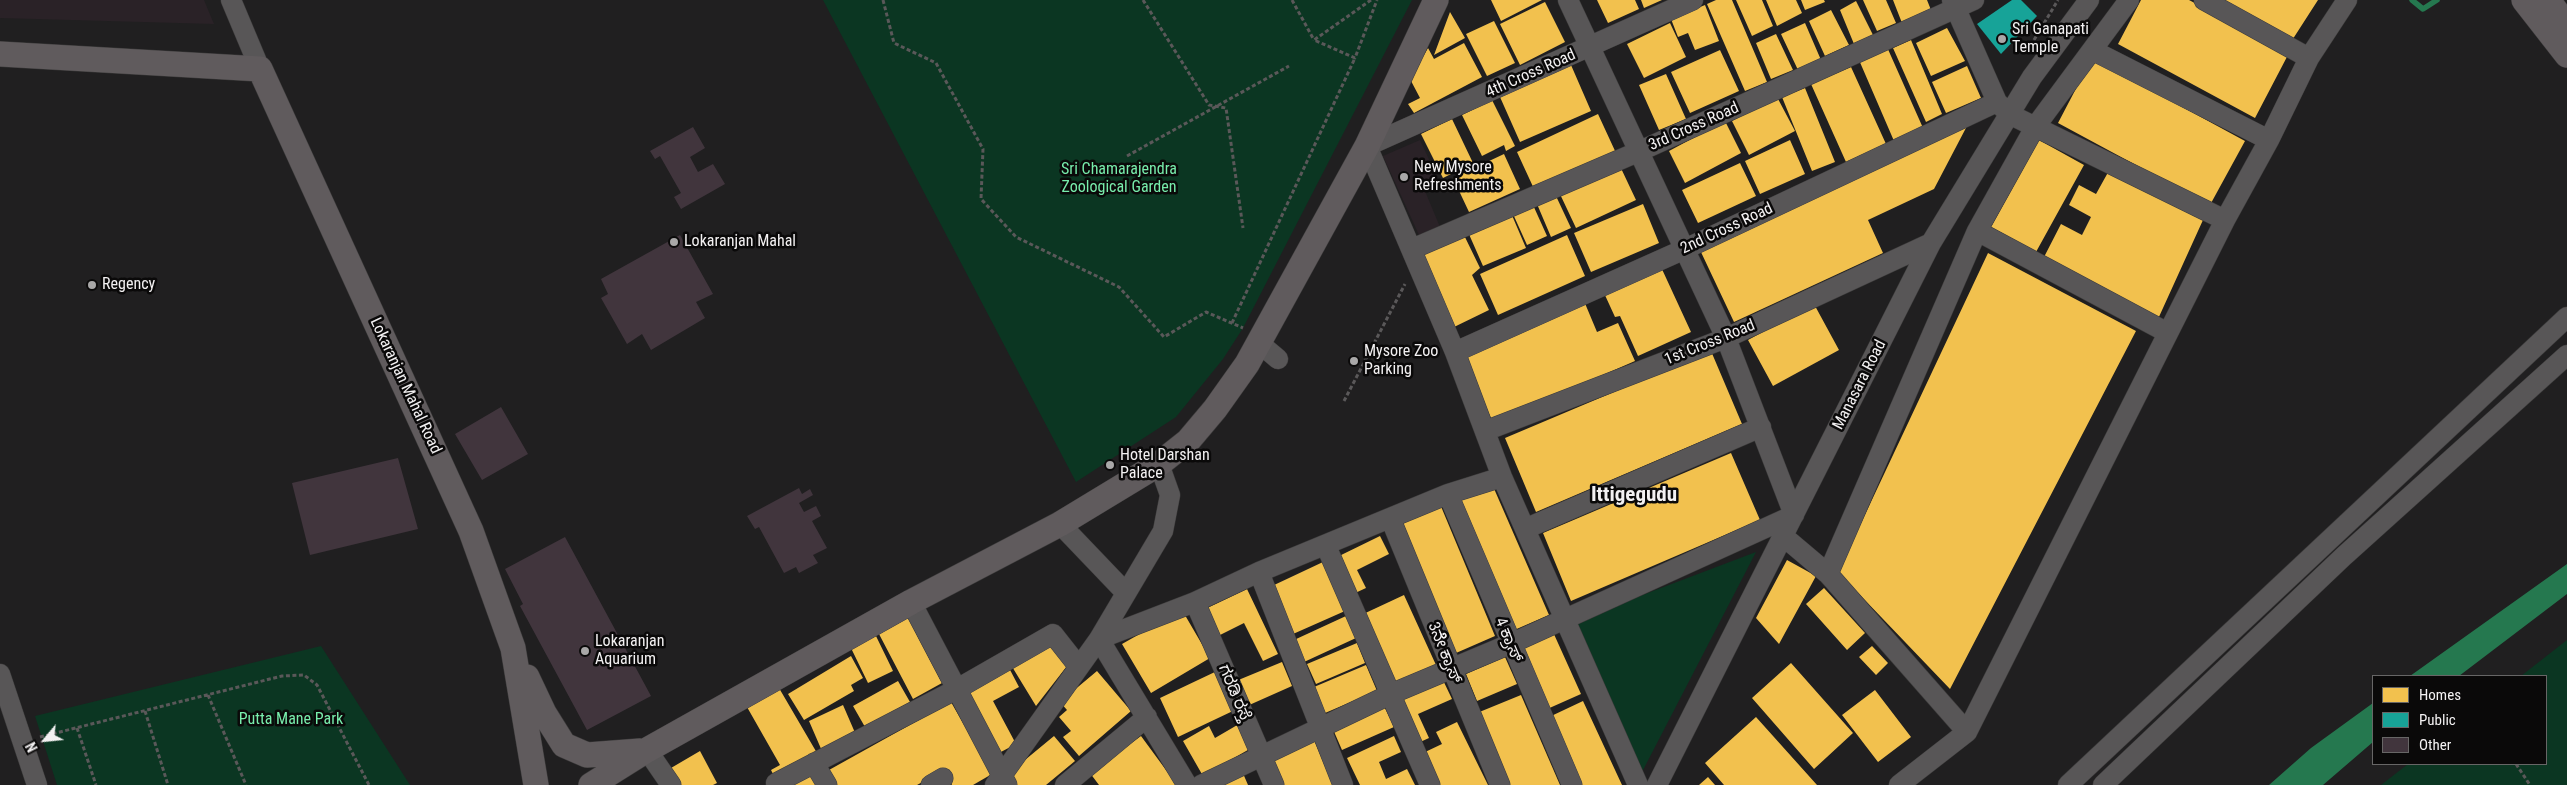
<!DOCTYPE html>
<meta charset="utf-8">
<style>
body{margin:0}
#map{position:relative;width:2567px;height:785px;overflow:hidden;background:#201f20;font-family:"Roboto Condensed",sans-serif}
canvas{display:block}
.legend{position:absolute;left:2372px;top:675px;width:175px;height:90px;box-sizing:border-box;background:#0a0909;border:1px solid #676666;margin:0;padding:6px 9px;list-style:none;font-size:15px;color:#f3f1f2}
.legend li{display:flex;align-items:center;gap:10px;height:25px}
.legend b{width:25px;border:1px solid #676666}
.north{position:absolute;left:20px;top:715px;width:50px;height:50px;-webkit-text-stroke:4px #0a0909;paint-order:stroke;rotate:242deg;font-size:14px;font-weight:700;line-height:20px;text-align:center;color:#f3f1f2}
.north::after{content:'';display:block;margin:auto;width:18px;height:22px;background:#f3f1f2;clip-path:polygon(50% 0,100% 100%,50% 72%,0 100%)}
</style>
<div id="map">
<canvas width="2567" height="785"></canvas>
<ul class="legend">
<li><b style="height:14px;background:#f2c14e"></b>Homes</li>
<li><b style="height:14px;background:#17a398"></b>Public</li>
<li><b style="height:14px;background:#41353d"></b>Other</li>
</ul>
<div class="north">N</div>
</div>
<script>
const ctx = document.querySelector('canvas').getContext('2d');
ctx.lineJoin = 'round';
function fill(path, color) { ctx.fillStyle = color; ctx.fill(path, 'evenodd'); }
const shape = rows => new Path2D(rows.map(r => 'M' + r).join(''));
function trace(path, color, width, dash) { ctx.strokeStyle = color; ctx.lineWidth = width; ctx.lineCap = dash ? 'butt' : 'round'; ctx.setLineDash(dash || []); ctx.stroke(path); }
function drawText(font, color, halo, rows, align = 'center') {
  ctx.font = font + ' "Roboto Condensed","Noto Sans Kannada",sans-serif'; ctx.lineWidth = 5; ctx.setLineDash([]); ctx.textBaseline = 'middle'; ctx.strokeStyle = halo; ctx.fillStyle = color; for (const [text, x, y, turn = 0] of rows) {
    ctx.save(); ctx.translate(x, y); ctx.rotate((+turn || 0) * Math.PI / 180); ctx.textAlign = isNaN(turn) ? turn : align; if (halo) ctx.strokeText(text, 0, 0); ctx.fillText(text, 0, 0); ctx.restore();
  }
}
fill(shape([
 [0,0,204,0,214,24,0,18],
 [1420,140,1441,185,1425,191,1440,227,1419,235,1383,156]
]), '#2a2227');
fill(shape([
 [823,0,1412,0,1243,328,1223,359,1176,417,1076,482],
 [1756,552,1641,774,1574,621],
 [2567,640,2567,785,2381,785,2408,764,2546,764,2546,676,2521,676],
 [321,646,410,785,57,785,35,716]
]), '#0b3622');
fill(shape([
 [2567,564,2567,594,2459,676,2410,676],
 [2373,703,2373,742,2323,785,2269,785,2311,748]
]), '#25784f');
fill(shape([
 [1491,0,1542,0,1501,21],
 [1597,0,1635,0,1639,9,1608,23],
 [1641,0,1662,0,1644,8],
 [1716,0,1732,0,1767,82,1745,91,1707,4],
 [1736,0,1762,0,1773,26,1752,36],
 [1766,0,1796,0,1802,13,1777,26],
 [1801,0,1824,0,1825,2,1805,10],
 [1863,0,1886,0,1896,23,1877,31],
 [1893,0,1927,0,1931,10,1902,23],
 [2141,0,2189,0,2289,53,2255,118,2118,44],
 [2222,0,2318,0,2289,45],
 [1856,1,1873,35,1854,44,1840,10],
 [1545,2,1565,42,1520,65,1500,24],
 [1705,5,1719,41,1695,50,1688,33,1678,37,1671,19],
 [1831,10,1849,45,1825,56,1809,21],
 [1450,12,1465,38,1434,55],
 [1494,21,1515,63,1487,76,1466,34],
 [1670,23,1686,57,1644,78,1627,44],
 [1805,23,1821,60,1798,70,1781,34],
 [1947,28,1965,61,1931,76,1916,43],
 [1776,34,1793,70,1771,79,1756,43],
 [1911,40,1942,114,1926,122,1893,48],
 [1464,43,1482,77,1414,113,1408,104,1420,98,1410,79,1428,48,1434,59],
 [1887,47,1923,128,1894,141,1859,60],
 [1720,50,1739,91,1690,113,1671,72],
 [2092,58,2245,141,2210,205,2058,123],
 [1571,65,1591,111,1520,142,1500,97],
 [1967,66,1981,98,1946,113,1932,82],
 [1851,67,1886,144,1846,162,1811,84],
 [1666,74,1686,119,1659,130,1639,85],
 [1805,88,1835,162,1812,171,1782,97],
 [1777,97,1795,131,1749,155,1732,121],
 [1492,100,1515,146,1506,151,1504,145,1482,156,1462,115],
 [1598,114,1616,153,1535,191,1517,152],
 [1452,119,1473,163,1443,178,1421,134],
 [1725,121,1741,153,1685,183,1669,151],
 [1967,126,1934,189,1868,220,1883,253,1734,322,1700,250],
 [1790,140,1805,174,1760,194,1745,161],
 [2039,140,2084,165,2036,252,1991,227],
 [1504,154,1520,189,1469,212,1453,178],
 [1740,163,1756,196,1698,223,1682,190],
 [1619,164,1636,200,1576,228,1559,192],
 [2111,167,2203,220,2158,319,2043,259,2061,224,2082,235,2091,217,2069,205,2079,185,2096,194],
 [1556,196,1571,228,1551,237,1537,204],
 [1643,204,1659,243,1591,272,1574,233],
 [1533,205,1547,236,1527,245,1513,214],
 [1511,213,1526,248,1483,266,1468,232],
 [1463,233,1480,268,1472,275,1489,310,1452,328,1418,254],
 [1567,235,1585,276,1498,315,1480,274],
 [1988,253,2136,331,1950,689,1838,572],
 [1661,267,1691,332,1638,356,1620,316,1615,317,1604,293],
 [1584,301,1597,332,1618,323,1635,361,1493,423,1463,354],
 [1814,304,1839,350,1773,386,1748,340],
 [1711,351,1742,424,1536,512,1505,438],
 [1731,453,1760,520,1571,601,1543,533],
 [1492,484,1549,615,1512,631,1456,500],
 [1440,504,1495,636,1456,653,1401,520],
 [1380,536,1389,554,1357,570,1366,588,1353,594,1335,558],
 [1787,560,1816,576,1779,644,1756,618],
 [1323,562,1345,611,1293,634,1272,586],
 [1824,588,1865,633,1847,650,1806,604],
 [1247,589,1278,654,1263,661,1244,623,1214,638,1201,611],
 [1404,595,1436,665,1391,686,1359,616],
 [1182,610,1210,658,1151,693,1122,644],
 [1346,616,1356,638,1304,662,1294,640],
 [908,618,942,683,913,699,879,634],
 [1553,632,1581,694,1545,710,1517,648],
 [876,636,893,671,868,683,851,648],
 [1051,640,1067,666,1036,706,1011,665],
 [1357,643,1365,663,1316,684,1307,664],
 [1872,646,1888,663,1876,675,1859,657],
 [851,656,863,678,851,685,854,691,804,720,788,694],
 [1505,657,1517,684,1477,701,1466,674],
 [1282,662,1292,686,1247,706,1236,681],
 [1791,663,1853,733,1814,769,1752,698],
 [1366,665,1377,691,1325,713,1314,687],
 [1008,666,1019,687,993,701,1016,744,999,753,965,689],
 [1097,671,1131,711,1079,756,1063,737,1071,731,1059,717,1067,710,1060,702],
 [1217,671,1235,710,1178,737,1160,698],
 [1441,676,1452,699,1418,714,1429,738,1418,743,1397,696],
 [898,681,910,702,865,727,853,706],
 [779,688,817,753,775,778,771,770,780,765,747,707],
 [1875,690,1911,737,1878,762,1842,715],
 [1521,695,1560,785,1508,785,1477,713],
 [1583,701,1622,785,1578,785,1547,718],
 [951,702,992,774,973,785,952,785,944,770,917,785,837,785,829,770],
 [1383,704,1394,727,1342,750,1332,727],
 [843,705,856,735,822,751,809,721],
 [1756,717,1817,785,1724,785,1705,763],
 [1457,722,1488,785,1439,785,1423,753,1442,744,1436,732],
 [1239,724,1253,747,1203,776,1183,741,1209,726,1215,738],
 [1054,736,1075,761,1046,785,1017,785,1008,774],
 [1141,736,1177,785,1099,785,1090,773],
 [1394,736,1401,752,1379,762,1386,779,1407,769,1415,785,1360,785,1347,758],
 [1314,740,1333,785,1280,785,1269,760],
 [700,751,717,783,713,785,680,785,671,768],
 [808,769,817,785,780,785],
 [1242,771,1248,785,1225,785,1223,780],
 [1708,777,1715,785,1699,785]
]), '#f2c14e');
fill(shape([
 [2012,0,2021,0,2037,16,2001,54,1977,24]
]), '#17a398');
trace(shape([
 [2412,0,2423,9,2437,0]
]), '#25784f', 5.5);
fill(shape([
 [693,127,705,148,690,157,698,172,713,164,725,184,681,209,674,197,681,193,660,156,655,159,650,151],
 [680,235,713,294,696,302,705,318,651,350,642,334,627,344,601,298,608,294,601,279],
 [501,407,528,454,482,480,455,434],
 [398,458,418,529,310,555,292,483],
 [799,488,802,494,810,489,813,495,799,503,804,512,816,506,821,516,812,521,827,548,813,555,818,563,799,573,796,567,784,573,759,527,755,529,747,516],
 [565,537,651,696,587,730,520,606,523,604,505,569]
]), '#41353d');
const minor = shape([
 [231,0,260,69],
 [1952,0,1997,102,2009,114,2225,220],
 [2204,0,2309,58],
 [2092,50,2269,140],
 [1977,231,2168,333],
 [1412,249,1640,151,1974,0],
 [1259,343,1278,359],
 [1455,352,1685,249,1997,102],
 [1485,431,1726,338,1931,243],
 [1448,494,1572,785],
 [1391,520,1500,785],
 [1060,524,1126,593],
 [1527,528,1761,427],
 [1783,536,1828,574,1967,732],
 [1326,546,1430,785],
 [1259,572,1343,785],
 [1828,574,1977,231,2035,127,2129,0],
 [911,602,1007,785],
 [1195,602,1274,785],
 [0,674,37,785],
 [647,750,671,785],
 [814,763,827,785],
 [776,783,957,689,1053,634,1079,667],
 [931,785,943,778],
 [995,785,1099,639,1163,531,1170,495,1159,464],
 [1065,785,1147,717],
 [1187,785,1099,639,1195,602,1259,572,1448,494,1502,477],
 [1201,785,1391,694,1510,644,1794,515,1726,338,1568,0],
 [1638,785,1502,477,1455,352,1367,146,1693,0],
 [1657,785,1931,243,2032,77,2089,0],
 [1899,785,1967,732,2225,220,2269,140,2309,58,2347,0],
 [2068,785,2567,317],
 [2103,785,2344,556,2567,355]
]);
const major = shape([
 [2524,0,2567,55],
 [2548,0,2567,26],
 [0,54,260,69,471,531,513,648,536,785],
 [527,677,544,713,564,745,587,755,640,751],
 [591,785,647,750,911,602,1060,524,1159,464,1188,441,1215,409,1247,364,1367,146,1436,0]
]);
trace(minor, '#3c3b3b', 21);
trace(major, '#3c3b3b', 26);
trace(shape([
 [883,0,894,43,936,63,983,149,981,199,1016,237,1119,287,1164,337,1206,312,1243,328],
 [1143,0,1209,105,1226,108,1243,228],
 [1292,0,1314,40],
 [1371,0,1314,40,1355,58,1377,0],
 [2034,40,2058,0],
 [1127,156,1289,66],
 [1232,323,1355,58],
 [1344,401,1405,284],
 [208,695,246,785],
 [145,711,168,785],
 [77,728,96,785],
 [40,737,282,676,304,675,317,685,369,785],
 [2516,764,2530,785]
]), '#5a5859', 3, [4, 2.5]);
trace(minor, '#585657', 20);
trace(major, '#605b5d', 25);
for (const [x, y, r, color] of [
 [2002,39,5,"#a9a8a8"],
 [1404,177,5,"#a9a8a8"],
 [674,242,5,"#a9a8a8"],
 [92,285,5,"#a9a8a8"],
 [1354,361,5,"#a9a8a8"],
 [1110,465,5,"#a9a8a8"],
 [585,651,5,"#a9a8a8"]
]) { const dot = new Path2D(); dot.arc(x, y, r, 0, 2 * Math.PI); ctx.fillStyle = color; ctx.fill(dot); trace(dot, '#0a0909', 2); }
drawText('16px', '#f3f1f2', '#0a0909', [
 ["Sri Ganapati",2012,30],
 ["Temple",2012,48],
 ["New Mysore",1414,168],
 ["Refreshments",1414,186],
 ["Lokaranjan Mahal",684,242],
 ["Regency",102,285],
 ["Mysore Zoo",1364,352],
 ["Parking",1364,370],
 ["Hotel Darshan",1120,456],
 ["Palace",1120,474],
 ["Lokaranjan",595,642],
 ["Aquarium",595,660]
], 'left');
drawText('16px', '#f3f1f2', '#0a0909', [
 ["4th Cross Road",1531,74,-24],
 ["3rd Cross Road",1694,127,-24],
 ["2nd Cross Road",1727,229,-25],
 ["1st Cross Road",1710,343,-22],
 ["Manasara Road",1860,385,-63],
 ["Lokaranjan Mahal Road",405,386,65],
 ["4 ಕ್ರಾಸ್",1508,640,67],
 ["3ನೆೇ ಕ್ರಾಸ್",1444,653,68],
 ["ಗರಡಿ ರಸ್ತೆ",1234,693,67]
]);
drawText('16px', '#78edac', '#0a0909', [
 ["Sri Chamarajendra",1119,170],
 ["Zoological Garden",1119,188],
 ["Putta Mane Park",291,720]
]);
drawText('bold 21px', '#f3f1f2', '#0a0909', [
 ["Ittigegudu",1634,496]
]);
</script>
